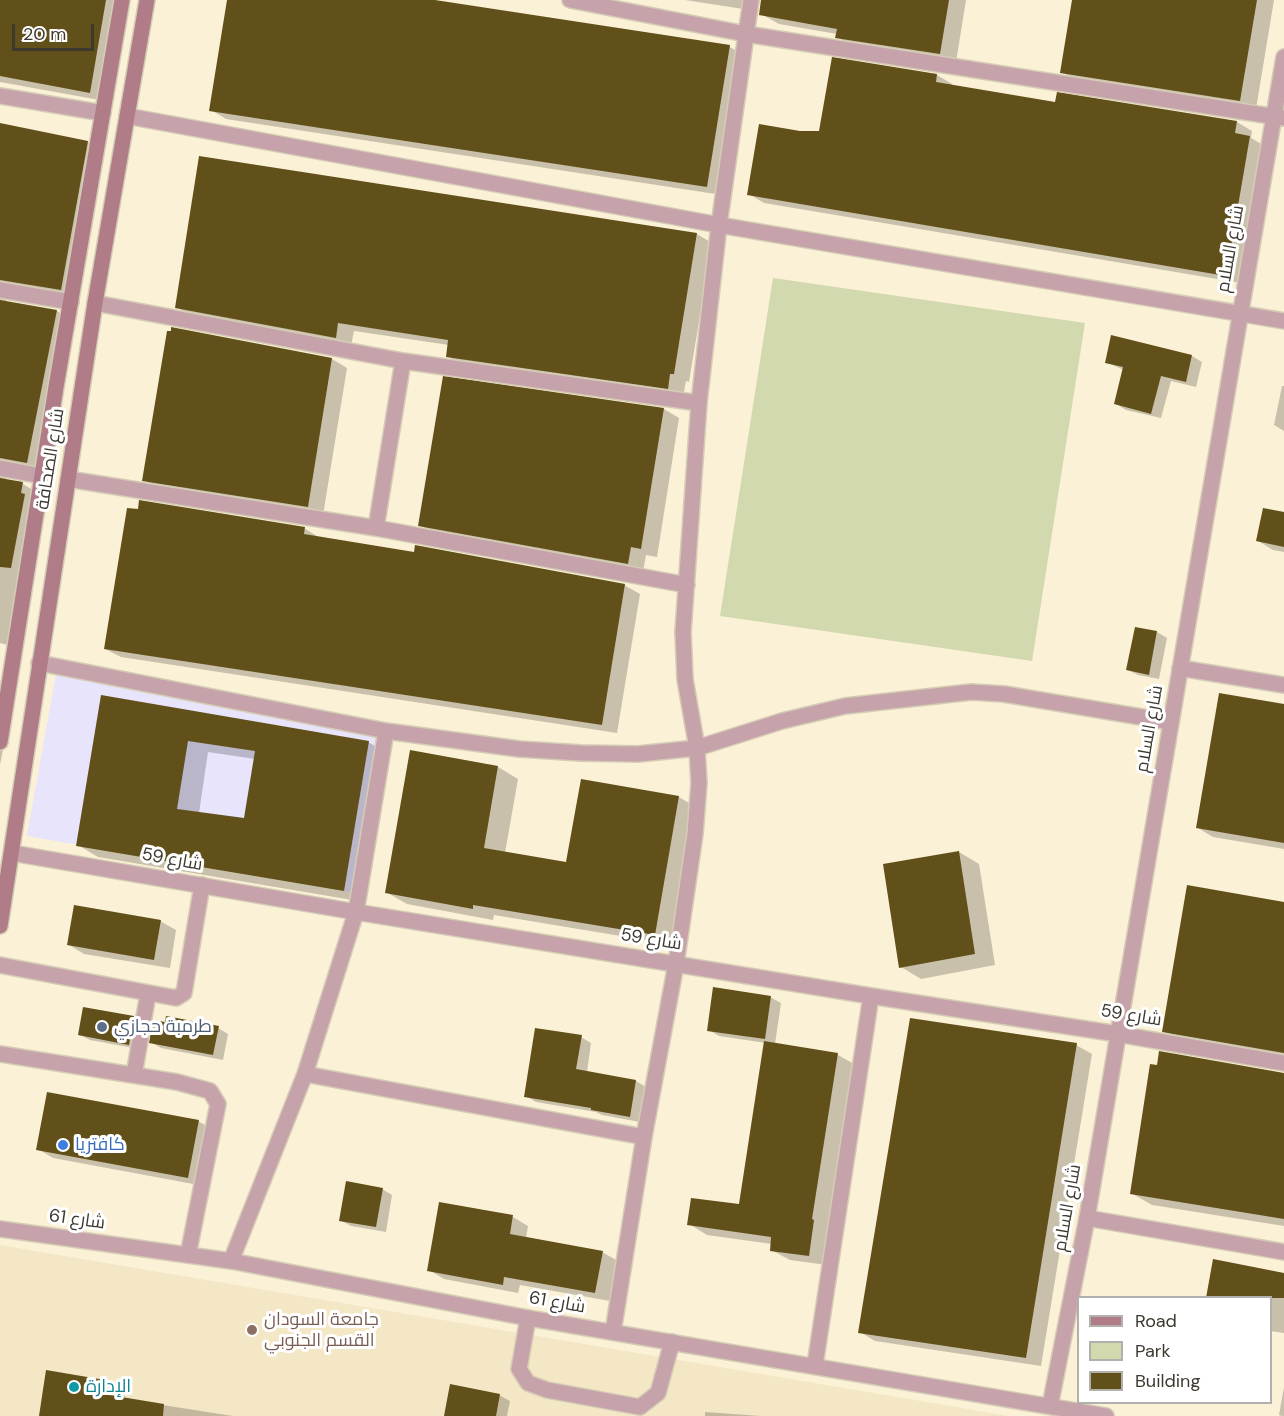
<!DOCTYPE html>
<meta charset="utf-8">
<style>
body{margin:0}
#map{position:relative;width:1284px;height:1416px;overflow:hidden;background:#fbf1d6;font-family:"DM Sans",sans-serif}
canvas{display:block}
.legend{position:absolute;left:1077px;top:1296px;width:195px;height:108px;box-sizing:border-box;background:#fff;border:2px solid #b1b0ac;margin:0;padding:8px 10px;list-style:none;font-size:18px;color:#3d392f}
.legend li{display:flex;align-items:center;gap:12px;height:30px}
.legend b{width:30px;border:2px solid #b1b0ac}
.scale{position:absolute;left:12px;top:24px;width:82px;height:27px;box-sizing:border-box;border:3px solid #3d392f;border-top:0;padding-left:8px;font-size:18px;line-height:21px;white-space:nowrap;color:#3d392f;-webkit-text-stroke:4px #fff;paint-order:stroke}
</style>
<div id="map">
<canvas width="1284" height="1416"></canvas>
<ul class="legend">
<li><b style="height:8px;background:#af7c88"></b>Road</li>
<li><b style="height:16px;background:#d2d9ae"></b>Park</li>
<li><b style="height:16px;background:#62501a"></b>Building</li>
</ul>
<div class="scale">20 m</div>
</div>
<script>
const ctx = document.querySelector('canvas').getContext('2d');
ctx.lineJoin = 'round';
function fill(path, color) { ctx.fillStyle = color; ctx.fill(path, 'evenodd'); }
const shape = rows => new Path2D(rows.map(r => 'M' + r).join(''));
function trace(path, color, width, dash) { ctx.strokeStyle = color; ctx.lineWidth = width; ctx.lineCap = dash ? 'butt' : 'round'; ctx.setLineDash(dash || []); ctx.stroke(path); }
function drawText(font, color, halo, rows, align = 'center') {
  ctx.font = font + ' "DM Sans",Cairo,sans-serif'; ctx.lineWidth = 6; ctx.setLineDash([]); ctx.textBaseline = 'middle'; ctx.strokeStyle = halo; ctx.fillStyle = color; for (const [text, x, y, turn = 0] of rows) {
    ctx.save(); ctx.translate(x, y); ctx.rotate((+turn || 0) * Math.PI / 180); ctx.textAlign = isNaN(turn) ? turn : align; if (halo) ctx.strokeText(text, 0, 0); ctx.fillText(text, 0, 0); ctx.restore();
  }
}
fill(shape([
 [0,1245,1009,1416,0,1416]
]), '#f4e7c5');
fill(shape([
 [56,674,377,735,351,892,27,836]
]), '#e7e4fb');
fill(shape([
 [773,278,1085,323,1032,661,720,616]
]), '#d2d9ae');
fill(shape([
 [0,0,123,0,105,101,0,82],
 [229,0,423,0,730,47,745,56,722,195,226,119,211,110],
 [685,0,760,0,756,11],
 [762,0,966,0,956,62,852,46,837,37,837,34,779,24,763,15],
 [1074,0,1274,0,1256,109,1077,81,1062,72],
 [937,75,952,84,952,87,1056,104,1237,122,1252,131,1251,138,1265,146,1241,283,764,203,749,194,800,133,820,132],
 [0,125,88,142,103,151,76,298,6,297,6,302,57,311,72,320,42,471,5,476,7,481,23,484,38,493,12,646,0,643],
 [697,234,712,243,689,382,686,381,683,397,463,365,447,356,449,345,354,331,351,346,192,316,176,307],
 [173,329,332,359,347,368,323,515,159,489,144,480],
 [1112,337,1192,356,1202,362,1196,387,1171,381,1161,418,1126,410,1116,404,1124,370,1106,362],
 [444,378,664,409,679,418,657,557,646,555,643,572,436,534,420,525],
 [1282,386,1284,386,1284,431,1274,425],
 [1284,514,1284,552,1273,550,1258,541],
 [304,528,320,538,624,585,640,594,617,733,121,657,105,649],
 [1157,632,1167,638,1159,679,1138,675,1128,670],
 [0,688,14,695,0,765],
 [102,697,368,742,389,754,364,902,98,857,78,845],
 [208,752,255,759,246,820,199,813],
 [1284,706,1284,849,1213,837,1198,828],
 [498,767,518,779,505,853,567,863,582,781,679,797,699,809,675,945,494,915,493,920,407,904,386,892],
 [959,852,979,864,995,965,921,979,901,967],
 [1284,903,1284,1060,1185,1043,1164,1031],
 [160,921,176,930,170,968,84,954,69,945],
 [770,997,781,1003,775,1044,838,1055,856,1065,827,1265,790,1260,771,1250,772,1244,707,1235,689,1224,740,1206,766,1043,719,1036,709,1030],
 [84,1009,134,1018,144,1023,139,1049,90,1040,80,1035],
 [218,1028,228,1034,223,1060,161,1048,151,1042],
 [581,1037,591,1043,587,1072,636,1081,646,1087,640,1122,602,1115,596,1112,536,1102,526,1096],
 [1076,1045,1092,1054,1041,1366,875,1341,860,1332],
 [1284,1074,1284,1226,1152,1205,1131,1193],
 [198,1121,214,1130,204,1186,53,1158,38,1149],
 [382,1189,392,1195,386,1232,351,1226,340,1220],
 [513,1217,528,1226,526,1238,602,1252,618,1261,610,1301,520,1285,518,1293,444,1279,429,1270],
 [1284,1274,1284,1333,1270,1331,1270,1298],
 [104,1381,125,1393,124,1399,233,1416,40,1416],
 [1284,1387,1284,1416,1282,1416,1279,1415],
 [499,1395,510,1401,507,1416,446,1416],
 [705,1412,761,1416,705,1416]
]), '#0003');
fill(shape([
 [0,0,106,0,90,93,0,76],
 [227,0,435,0,730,45,707,187,209,111],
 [761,0,949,0,940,54,835,38,837,29,759,15],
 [1072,0,1257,0,1240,101,1060,73],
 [832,57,937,74,936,82,1055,102,1057,92,1237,121,1235,133,1250,136,1226,276,747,195,759,124,800,131,819,131],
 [0,123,88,141,61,290,0,280],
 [199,156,697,233,674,374,670,374,668,389,446,357,448,340,338,323,336,338,175,308],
 [0,300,57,310,27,463,0,458],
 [171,327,332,358,308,507,142,481,167,331,171,331],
 [1111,335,1192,355,1186,382,1161,376,1151,414,1114,404,1123,367,1105,363],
 [443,376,664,408,641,549,631,547,628,564,418,526],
 [0,478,23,482,21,493,25,494,11,568,0,567],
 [139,500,305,527,304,534,414,552,415,545,625,584,602,725,104,649,127,508,138,509],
 [1263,508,1284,512,1284,547,1256,541],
 [1135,627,1157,631,1149,675,1126,670],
 [1219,693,1284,704,1284,843,1196,828],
 [101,695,369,741,344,891,76,846],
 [188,741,255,751,244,818,177,809],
 [410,750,498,766,484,848,566,862,581,779,679,796,655,935,473,905,473,909,385,893],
 [959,851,975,954,899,968,883,864],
 [1187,885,1284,902,1284,1053,1162,1032],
 [74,905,161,920,154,960,67,945],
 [713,987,771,996,765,1039,707,1031],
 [83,1007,134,1016,129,1045,78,1035],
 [166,1016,219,1026,213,1055,149,1043,153,1020,165,1022],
 [910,1018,1077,1043,1026,1358,858,1333],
 [535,1028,582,1035,576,1069,636,1080,630,1117,591,1110,591,1108,524,1097],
 [764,1041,838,1053,812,1219,814,1220,809,1256,770,1251,771,1237,687,1225,691,1198,739,1204],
 [1159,1051,1284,1073,1284,1219,1130,1194,1150,1064,1157,1065],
 [47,1092,199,1120,188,1178,36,1150],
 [346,1181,383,1188,376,1227,339,1221],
 [439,1202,513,1215,510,1234,603,1251,595,1293,504,1277,503,1285,427,1271],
 [1213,1259,1284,1273,1284,1298,1206,1298],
 [46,1370,105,1380,103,1394,164,1404,163,1416,39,1416],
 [450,1384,500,1394,496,1416,444,1416]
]), '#62501a');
const service = shape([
 [0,965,176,998,184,993,202,885],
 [0,1054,177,1082,210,1091,218,1104,188,1255],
 [134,1075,148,994],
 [528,1318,519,1369,528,1383,547,1390,640,1407,658,1393,672,1342]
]);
const minor = shape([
 [570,0,746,34,1284,118],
 [0,96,103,113],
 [127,116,719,225,1284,321],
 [0,290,71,302],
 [95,303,403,361,699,403],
 [0,468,42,476],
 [68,479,376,528,687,585],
 [376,528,403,361],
 [39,663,386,731,519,749,581,753,638,754,697,748,782,721,845,706,971,692,1004,694,1171,722],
 [1180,668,1284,685],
 [12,853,356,912,871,996,1118,1034,1284,1063],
 [305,1074,644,1137],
 [1087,1218,1284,1252],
 [231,1261,305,1074,356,912,386,731],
 [613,1332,644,1137,676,964,695,834,699,783,697,748,685,679,683,632,699,403,719,225,751,0],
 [815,1365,871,996]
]);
const tertiary = shape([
 [0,1229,231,1261,528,1318,1106,1416],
 [1050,1406,1087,1218,1284,57]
]);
const secondary = shape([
 [0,742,56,387,122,0],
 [0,926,95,303,147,0]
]);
trace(service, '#d5ccb5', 18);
trace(minor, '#d5ccb5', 18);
trace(tertiary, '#d5ccb5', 18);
trace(secondary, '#d5ccb5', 18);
trace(service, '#c6a3aa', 15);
trace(minor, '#c6a3aa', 15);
trace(tertiary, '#c6a3aa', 15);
trace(secondary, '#af7c88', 15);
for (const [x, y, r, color] of [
 [102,1027,6,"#5c6f8a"],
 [63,1145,6,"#3f7fe0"],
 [252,1330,6,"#8d6e63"],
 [74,1387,6,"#0f9aa8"]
]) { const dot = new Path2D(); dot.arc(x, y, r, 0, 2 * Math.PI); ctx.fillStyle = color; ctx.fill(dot); trace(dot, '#fff', 2); }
drawText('18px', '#3d392f', '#fff', [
 ["شارع السلام",1231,249,-80],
 ["شارع الصحافة",51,459,-81],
 ["شارع السلام",1150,729,-80],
 ["شارع 59",172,860,10],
 ["شارع 59",651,940,9],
 ["شارع 59",1131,1016,9],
 ["شارع السلام",1068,1208,-80],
 ["شارع 61",77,1220,8],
 ["شارع 61",557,1303,10]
]);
drawText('18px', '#4e5e75', '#fff', [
 ["طرمبة حجازي",114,1027]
], 'left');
drawText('18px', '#366cbe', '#fff', [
 ["كافتريا",75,1145]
], 'left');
drawText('18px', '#785e54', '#fff', [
 ["جامعة السودان",264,1320],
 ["القسم الجنوبي",264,1341]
], 'left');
drawText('18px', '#0d838f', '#fff', [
 ["الإدارة",86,1387]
], 'left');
</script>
